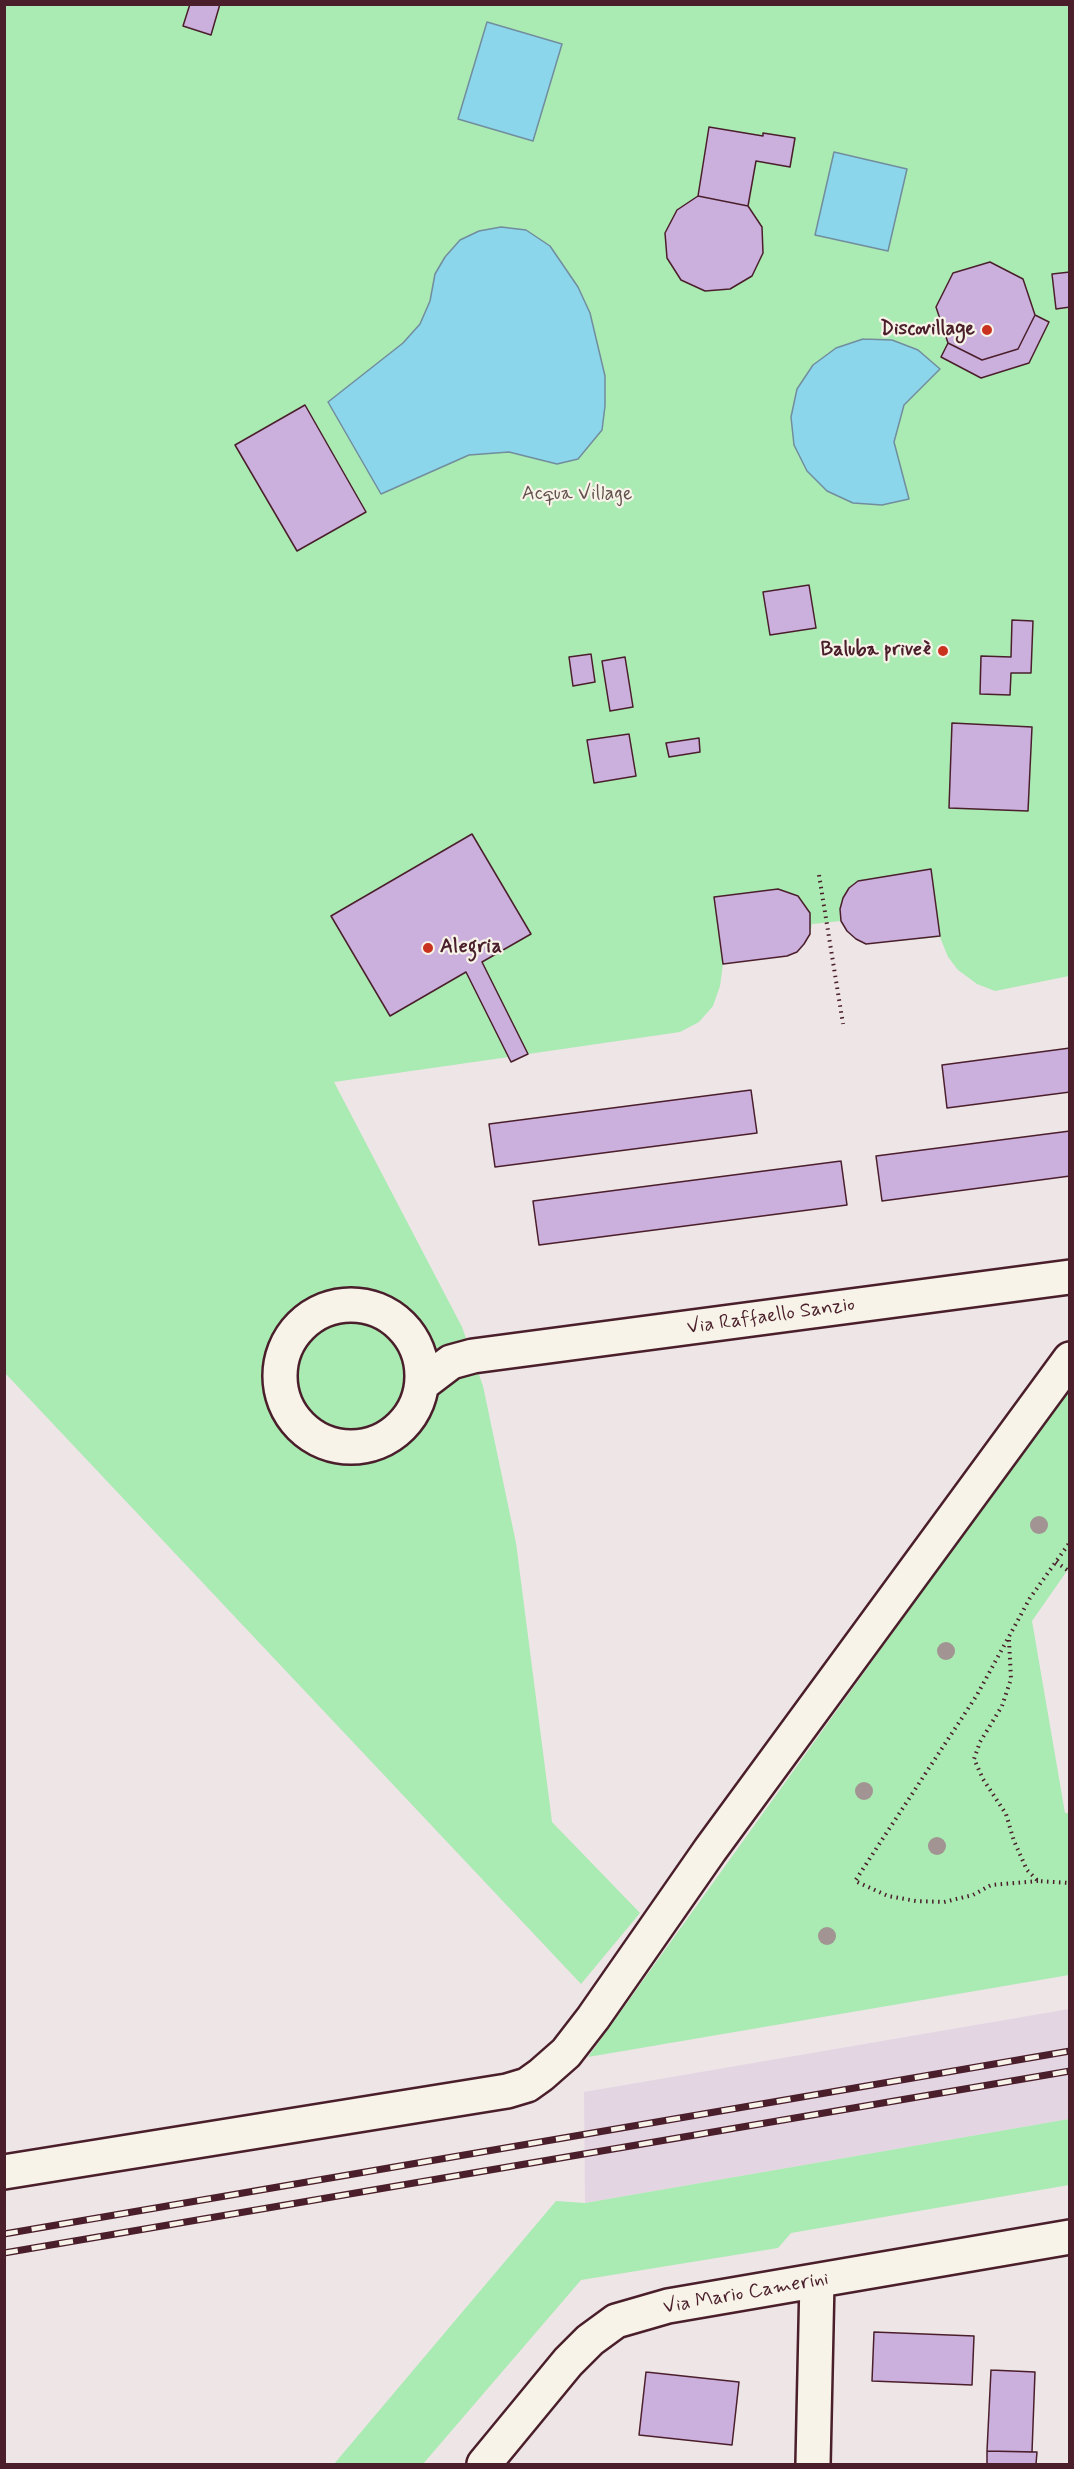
<!DOCTYPE html>
<meta charset="utf-8">
<style>
body{margin:0}
#map{position:relative;width:1074px;height:2469px;overflow:hidden;background:#eee5e6;font-family:Mynerve,sans-serif}
canvas{display:block}
.frame{position:absolute;inset:0;border:6px solid #4a1f2b;pointer-events:none}
</style>
<div id="map">
<canvas width="1074" height="2469"></canvas>
<div class="frame"></div>
</div>
<script>
const ctx = document.querySelector('canvas').getContext('2d');
ctx.lineJoin = 'round';
function fill(path, color) { ctx.fillStyle = color; ctx.fill(path, 'evenodd'); }
const shape = rows => new Path2D(rows.map(r => 'M' + r).join(''));
function trace(path, color, width, dash) { ctx.strokeStyle = color; ctx.lineWidth = width; ctx.lineCap = dash ? 'butt' : 'round'; ctx.setLineDash(dash || []); ctx.stroke(path); }
function drawText(font, color, halo, rows, align = 'center') {
  ctx.font = font + ' Mynerve,sans-serif'; ctx.lineWidth = 4.5; ctx.setLineDash([]); ctx.textBaseline = 'middle'; ctx.strokeStyle = halo; ctx.fillStyle = color; for (const [text, x, y, turn = 0] of rows) {
    ctx.save(); ctx.translate(x, y); ctx.rotate((+turn || 0) * Math.PI / 180); ctx.textAlign = isNaN(turn) ? turn : align; if (halo) ctx.strokeText(text, 0, 0); ctx.fillText(text, 0, 0); ctx.restore();
  }
}
fill(shape([
 [1069,2009,1069,2119,585,2203,584,2092]
]), '#e4d5e3');
fill(shape([
 [4,5,1069,5,1069,976,995,991,977,984,958,970,948,957,940,937,866,944,856,939,847,931,841,921,812,924,810,934,797,952,787,956,723,964,720,986,713,1006,699,1022,680,1032,528,1054,511,1062,509,1057,334,1082,462,1327,483,1386,516,1543,552,1822,640,1913,581,1984,5,1373],
 [1069,1387,1069,1568,1032,1621,1065,1813,1069,1813,1069,1975,588,2057],
 [1069,2119,1069,2185,791,2233,778,2248,581,2280,423,2464,334,2464,556,2201,585,2203]
]), '#aaeab3');
const water = shape([
 [487,22,562,44,533,141,458,119,487,22],
 [834,152,907,169,888,251,815,235,834,152],
 [501,227,526,230,550,246,578,287,590,313,605,376,605,406,602,430,578,459,557,464,509,452,469,455,381,494,328,402,403,343,420,324,430,301,435,274,445,257,460,240,479,231,501,227],
 [863,339,892,340,918,350,940,369,904,405,894,442,909,499,882,505,853,503,827,491,807,471,794,445,791,417,797,389,813,365,836,348,863,339]
]);
fill(water, '#8bd6eb');
trace(water, '#718d9e', 1.5);
const building = shape([
 [190,4,220,4,211,35,183,26,190,4],
 [709,127,763,136,763,133,795,138,790,167,756,161,748,206,698,196,709,127],
 [698,196,748,206,762,227,763,253,752,276,730,289,705,291,681,280,667,258,665,233,677,210,698,196],
 [990,262,1023,279,1035,315,1018,349,982,360,948,343,936,307,953,273,990,262],
 [1070,272,1070,307,1056,309,1052,274,1070,272],
 [1035,315,1049,322,1029,363,981,378,941,357,948,343,982,360,1018,349,1035,315],
 [305,405,366,512,297,551,235,445,305,405],
 [809,585,816,628,770,635,763,592,809,585],
 [1012,620,1033,621,1031,673,1011,673,1010,695,980,694,981,656,1011,657,1012,620],
 [591,654,595,682,573,686,569,657,591,654],
 [625,657,633,707,610,711,602,661,625,657],
 [952,723,1032,727,1028,811,949,808,952,723],
 [629,734,636,776,594,783,587,740,629,734],
 [699,738,700,752,669,757,666,743,699,738],
 [472,834,531,934,482,962,528,1054,511,1062,466,972,390,1016,331,916,472,834],
 [931,869,940,936,866,944,856,939,847,931,841,921,840,909,843,898,849,888,858,881,931,869],
 [778,889,798,896,810,913,810,934,804,944,797,952,787,956,723,964,714,897,778,889],
 [1070,1048,1070,1092,947,1108,942,1065,1070,1048],
 [751,1090,757,1133,495,1167,489,1124,751,1090],
 [1070,1131,1070,1176,882,1201,876,1156,1070,1131],
 [841,1161,847,1205,539,1245,533,1201,841,1161],
 [874,2332,974,2336,972,2385,872,2381,874,2332],
 [991,2370,1035,2372,1032,2452,987,2451,991,2370],
 [646,2372,739,2382,732,2445,639,2435,646,2372],
 [987,2451,1037,2452,1036,2464,987,2464,987,2451]
]);
fill(building, '#cbafdc');
trace(building, '#4a1f2b', 1.5);
const street = shape([
 '280 1376a71 71 0 1 1 142 0a71 71 0 1 1-142 0Z',
 [422,1384,451,1362,473,1356,1070,1277],
 [4,2172,507,2091,527,2085,541,2075,566,2053,593,2018,710,1850,1070,1359],
 [484,2464,568,2362,590,2340,616,2321,668,2306,1070,2237],
 [813,2464,817,2281]
]);
trace(street, '#4a1f2b', 38);
trace(shape([
 [819,875,843,1024],
 [1056,1562,1070,1572],
 [1009,1640,1011,1679,1002,1706,980,1742,974,1759,983,1779,1006,1814,1014,1841,1027,1870,1038,1881,1070,1883],
 [1038,1881,991,1885,973,1895,944,1902,916,1901,888,1896,855,1881,977,1695,1030,1598,1070,1542]
]), '#4a1f2b', 4, [1.5, 4.5]);
trace(street, '#f7f3e8', 33);
const rail = shape([
 [4,2234,1070,2051],
 [4,2253,1070,2071]
]);
trace(rail, '#4a1f2b', 7);
trace(rail, '#f7f3e8', 4.5, [14]);
ctx.fillStyle = '#a19492';
for (const [x, y] of [
 [1039,1525],
 [946,1651],
 [864,1791],
 [937,1846],
 [827,1936]
]) { ctx.beginPath(); ctx.arc(x, y, 9, 0, 2 * Math.PI); ctx.fill(); }
for (const [x, y, r, color] of [
 [987,330,6,"#c8321e"],
 [943,651,6,"#c8321e"],
 [428,948,6,"#c8321e"]
]) { const dot = new Path2D(); dot.arc(x, y, r, 0, 2 * Math.PI); ctx.fillStyle = color; ctx.fill(dot); trace(dot, '#f7f3e8', 2); }
drawText('bold 20px', '#4a1f2b', '#f7f3e8', [
 ["Discovillage",975,330],
 ["Baluba priveè",931,651],
 ["Alegria",440,948,"left"]
], 'right');
drawText('20px', '#62524d', '#f7f3e8', [
 ["Acqua Village",577,495]
]);
drawText('20px', '#4a1f2b', '#f7f3e8', [
 ["Via Raffaello Sanzio",771,1317,-8],
 ["Via Mario Camerini",746,2294,-10]
]);
</script>
